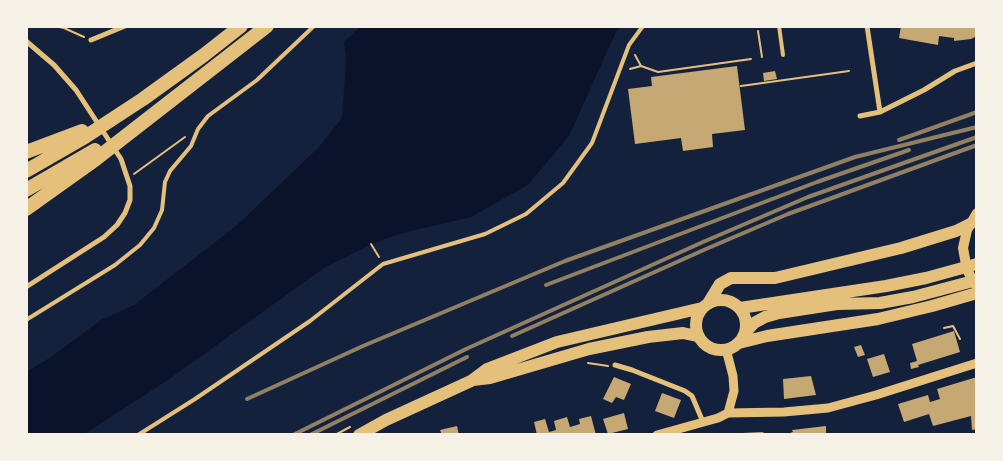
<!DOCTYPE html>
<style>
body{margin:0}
#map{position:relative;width:1003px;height:461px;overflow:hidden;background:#14213d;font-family:Roboto,sans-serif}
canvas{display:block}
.frame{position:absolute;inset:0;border:28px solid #f6f1e7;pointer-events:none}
</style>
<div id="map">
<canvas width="1003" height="461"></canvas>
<div class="frame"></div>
</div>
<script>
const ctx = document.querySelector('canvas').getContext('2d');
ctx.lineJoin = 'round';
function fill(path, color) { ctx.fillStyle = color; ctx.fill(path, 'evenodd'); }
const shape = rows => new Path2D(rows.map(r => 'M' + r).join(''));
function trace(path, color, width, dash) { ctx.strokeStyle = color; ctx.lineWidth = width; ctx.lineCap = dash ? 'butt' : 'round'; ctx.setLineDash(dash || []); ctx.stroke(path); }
fill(shape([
 [361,26,621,26,616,32,569,136,528,185,471,217,403,233,371,244,324,268,168,380,83,435,26,435,26,372,51,357,101,320,134,305,236,226,318,148,342,118,346,61,344,42]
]), '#0b132b');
fill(shape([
 [901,26,977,26,977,36,971,39,954,41,954,38,939,36,938,45,899,38],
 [737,66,745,130,712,134,713,147,683,151,681,138,635,144,628,89,652,86,651,77],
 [775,71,777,79,764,81,763,73],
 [954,331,960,352,918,365,919,367,911,369,910,363,917,361,912,344],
 [861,345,865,355,858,357,854,347],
 [884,354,890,372,873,377,867,359],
 [811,376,816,395,784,399,783,379],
 [614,377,631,384,624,400,616,397,612,403,603,399],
 [977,377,977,429,972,430,971,416,933,426,929,414,904,422,898,404,928,395,930,402,940,399,937,389],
 [662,393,681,400,674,418,655,411],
 [624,413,628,429,608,434,603,419],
 [591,416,596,435,537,435,534,422,545,419,549,432,556,430,554,421,567,417,570,427,580,424,579,419],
 [457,426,459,435,442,435,440,430],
 [826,426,826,435,784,435,793,432,792,430],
 [762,432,770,435,742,435,742,433]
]), '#c6a872');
trace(shape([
 [54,26,64,28,84,37],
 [758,31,762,57],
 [635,55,641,66],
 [630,69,641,66,658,72,751,59],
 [741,86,849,71],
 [134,174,185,137],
 [371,244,379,257],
 [944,328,953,326,960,339],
 [588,363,608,366],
 [335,435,350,427]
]), '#e5c07b', 2);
trace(shape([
 [779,26,783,55],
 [26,320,115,265,140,245,154,228,162,210,165,182,170,171,191,146,198,129,208,116,257,80,314,26],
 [138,435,195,399,310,321,383,264,485,234,526,214,563,183,592,143,629,45,643,26]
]), '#e5c07b', 4);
trace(shape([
 [867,26,880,112],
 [91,40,125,26],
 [26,41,54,65,76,90,121,159,130,186,130,200,125,213,117,225,104,237,26,287],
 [860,116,880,112,924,90,955,71,977,63],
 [615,365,632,370,685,391,692,396,703,422]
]), '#e5c07b', 5);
trace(shape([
 [726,349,733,376,734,391,728,413],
 [657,435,718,418,728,413,784,412,828,408,876,395,977,363]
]), '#e5c07b', 9);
trace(shape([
 [977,213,967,230,963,248,967,270,977,287]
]), '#e5c07b', 10);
trace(shape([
 '696 325a25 25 0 1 1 50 0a25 25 0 1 1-50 0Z',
 [709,302,720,284,731,278,775,278,901,248,956,231,970,224],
 [740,308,886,286,926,278,977,264],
 [745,333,754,323,765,317,779,313,837,304,880,303,913,297,977,280],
 [739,343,767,336,878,319,932,306,977,293],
 [473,380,490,378,589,349,648,337,683,333,697,336],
 [359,435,386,420,471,381,487,369,557,342,702,308]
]), '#e5c07b', 12);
trace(shape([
 [26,152,82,131],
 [26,171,85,137,143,99,204,55,241,26],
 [26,190,95,150],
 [26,209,96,159,267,26]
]), '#e5c07b', 14);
trace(shape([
 [899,140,977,112],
 [546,285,817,182,909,150],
 [512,336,706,249,788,214,977,145],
 [247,399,363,346,565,261,855,157,977,127],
 [293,435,466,349,703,242,808,197,977,137],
 [310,435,467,357]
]), '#918062', 4);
</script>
